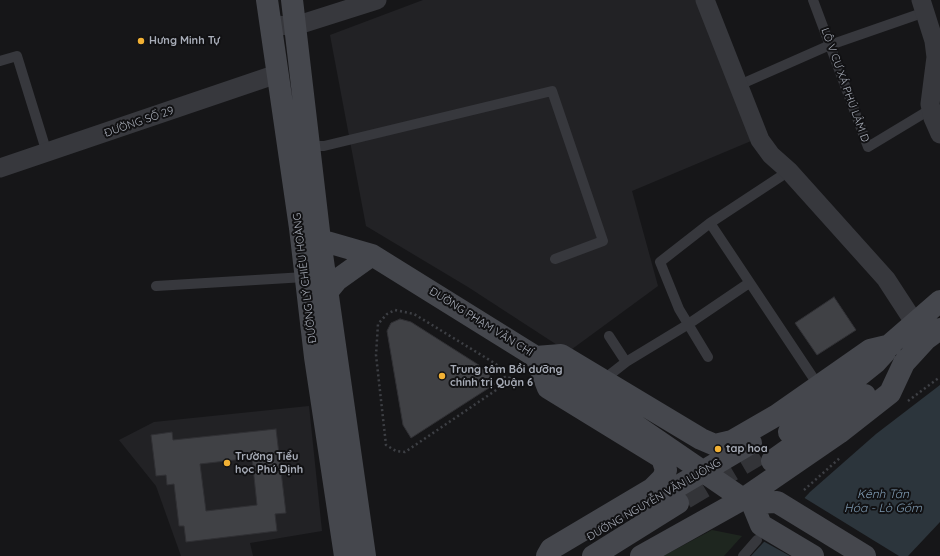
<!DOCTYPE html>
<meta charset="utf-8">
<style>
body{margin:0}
canvas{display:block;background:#161618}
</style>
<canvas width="940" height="556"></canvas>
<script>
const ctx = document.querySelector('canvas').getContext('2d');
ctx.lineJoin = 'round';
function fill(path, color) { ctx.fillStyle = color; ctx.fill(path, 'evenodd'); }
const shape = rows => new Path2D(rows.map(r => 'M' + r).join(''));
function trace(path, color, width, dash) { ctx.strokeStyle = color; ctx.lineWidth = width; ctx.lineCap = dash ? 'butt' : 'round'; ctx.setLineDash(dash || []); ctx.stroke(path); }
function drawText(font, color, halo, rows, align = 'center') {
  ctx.font = font + ' Quicksand,sans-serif'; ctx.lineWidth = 4; ctx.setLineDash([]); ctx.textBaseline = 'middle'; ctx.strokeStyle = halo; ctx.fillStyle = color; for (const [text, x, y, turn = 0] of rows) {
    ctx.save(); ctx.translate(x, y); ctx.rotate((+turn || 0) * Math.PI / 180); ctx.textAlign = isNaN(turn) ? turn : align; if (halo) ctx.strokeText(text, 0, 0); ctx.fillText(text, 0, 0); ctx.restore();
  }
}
fill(shape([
 [423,0,698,0,751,141,632,191,658,286,568,352,468,287,366,226,330,35],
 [309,406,322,531,250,543,253,556,181,556,156,486,119,440,154,422]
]), '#222225');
fill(shape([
 [712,530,742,536,724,556,663,556]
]), '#1e261f');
fill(shape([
 [940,385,940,522,908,556,751,556,810,492,876,434]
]), '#2c353c');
fill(shape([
 [803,497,899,556,790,556,763,541]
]), '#161618');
const building = shape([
 [834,297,856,330,817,355,795,323,834,297],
 [400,319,411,322,485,369,495,384,411,438,403,425,387,331,391,323,400,319],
 [276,429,286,513,275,514,277,531,186,542,184,526,179,526,174,484,167,485,166,475,156,476,151,435,172,432,173,440,276,429],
 [252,458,257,505,206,511,200,464,252,458]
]);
fill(building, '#404145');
trace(building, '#303034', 1);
trace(shape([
 [685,498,759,454]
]), '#333438', 22, [22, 11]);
trace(shape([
 [508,382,496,364,414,314,395,310,387,314,378,324,376,355,386,445,396,451,405,452,508,382,514,364],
 [908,401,940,377],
 [804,490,841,457]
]), '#3d3f44', 2.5, [2, 3]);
trace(shape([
 [813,0,868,147,931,109],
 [0,61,17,56,47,153],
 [737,86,830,45,925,12],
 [309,146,324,146,552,91,603,241,555,259],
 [710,223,789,171],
 [156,286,305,277],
 [609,336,626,362],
 [708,357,679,309,660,262,710,223,818,385],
 [603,380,626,362,687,325,749,283],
 [743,556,757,540]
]), '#37383d', 10);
trace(shape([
 [705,0,760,140,771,155,789,171,886,279,914,322],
 [921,0,934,41,936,57,930,104,933,118,940,134],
 [271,25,295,26,377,0],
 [0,168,277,74]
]), '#37383d', 19);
trace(shape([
 [267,0,300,228,315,357,345,556],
 [292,0,320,240,365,556],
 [300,228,320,240,372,255,536,357,743,499,752,503,777,502,865,556],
 [328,291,337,280,372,255],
 [879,354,940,301],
 [789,432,875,363,885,352],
 [772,461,865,395],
 [752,503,761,525,813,556],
 [648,504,751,443],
 [547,556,551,549,652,489,663,478,666,470,662,458,548,388,536,357,561,355,701,439,715,445,732,441,777,415,870,350,891,345],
 [593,556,678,503],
 [641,556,743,499,839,433,890,393,904,363,926,339,940,329]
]), '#45474d', 22);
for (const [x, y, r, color] of [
 [141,41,4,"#f2b134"],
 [442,376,4,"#f2b134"],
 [718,449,4,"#f2b134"],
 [227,463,4,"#f2b134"]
]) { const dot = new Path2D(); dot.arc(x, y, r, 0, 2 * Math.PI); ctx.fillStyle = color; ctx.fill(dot); trace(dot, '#111113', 1.5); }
drawText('bold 11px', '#a8adb8', '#111113', [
 ["Hưng Minh Tự",149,41],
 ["Trung tâm Bồi dưỡng",450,370],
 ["chính trị Quận 6",450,383],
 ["tap hoa",726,449],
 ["Trường Tiểu",235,457],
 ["học Phú Định",235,470]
], 'left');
drawText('11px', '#a8adb8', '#111113', [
 ["LÔ V CƯ XÁ PHÚ LÂM D",845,85,70],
 ["ĐƯỜNG SỐ 29",139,122,-19],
 ["ĐƯỜNG LÝ CHIÊU HOÀNG",305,278,-97],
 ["ĐƯỜNG PHẠM VĂN CHÍ",481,322,32],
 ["ĐƯỜNG NGUYỄN VĂN LUÔNG",654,500,-30]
]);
drawText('italic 12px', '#7f9bb3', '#111113', [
 ["Kênh Tân",883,494],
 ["Hóa - Lò Gốm",883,508]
]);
</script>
